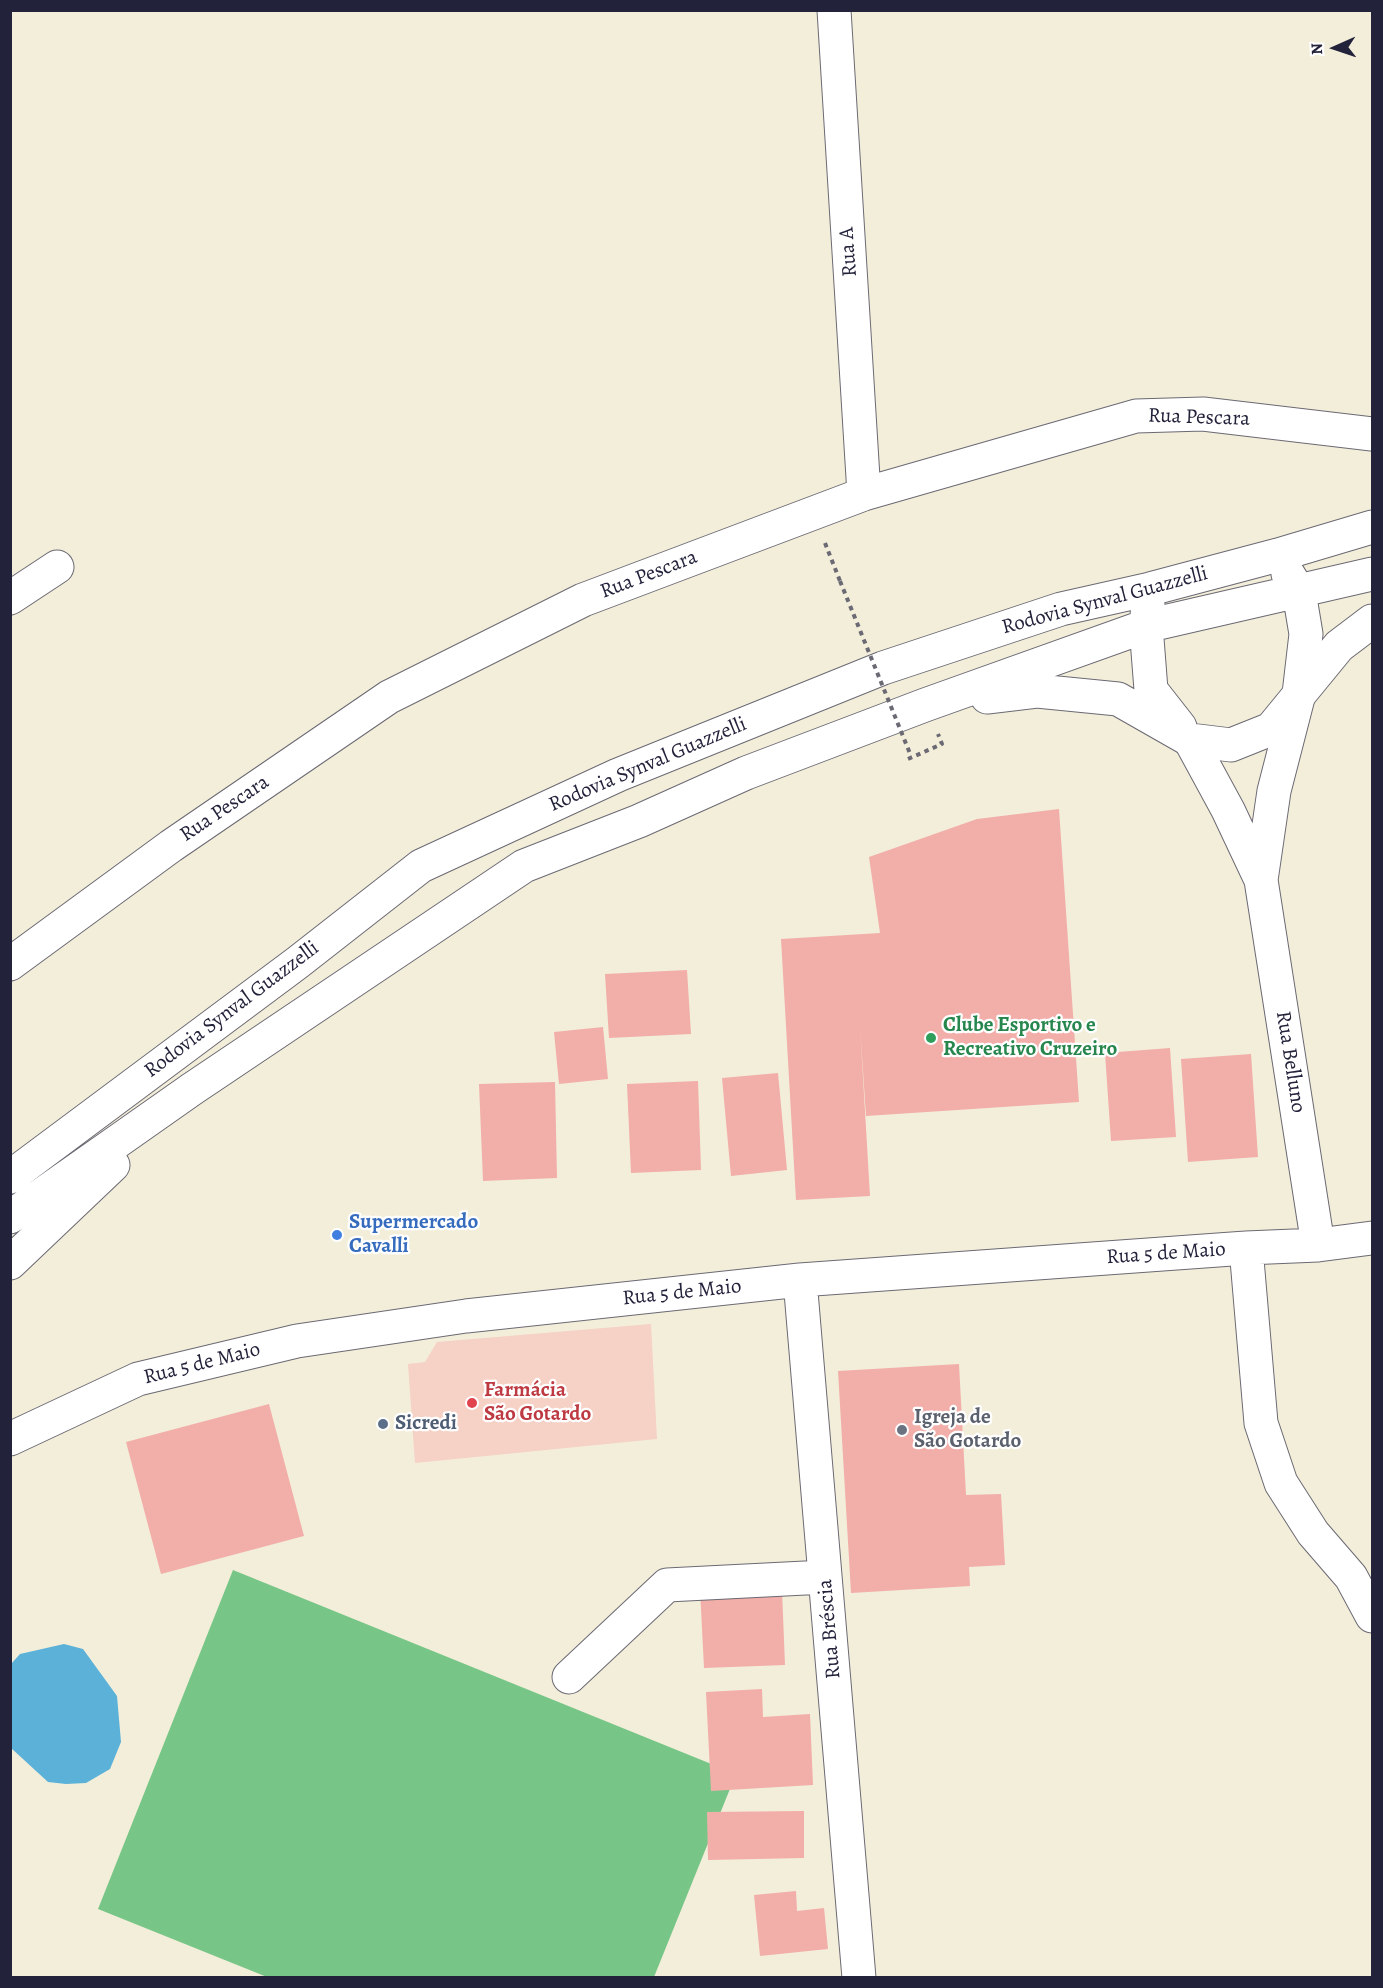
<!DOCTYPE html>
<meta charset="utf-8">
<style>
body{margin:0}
#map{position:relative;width:1383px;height:1988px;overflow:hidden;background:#f3eeda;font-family:Alegreya,serif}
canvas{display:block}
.frame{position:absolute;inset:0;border:12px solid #22223b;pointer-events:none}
.north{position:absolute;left:1305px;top:18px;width:60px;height:60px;-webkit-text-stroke:4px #fff;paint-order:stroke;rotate:267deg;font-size:16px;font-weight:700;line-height:24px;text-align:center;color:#22223b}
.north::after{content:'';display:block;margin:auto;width:21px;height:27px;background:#22223b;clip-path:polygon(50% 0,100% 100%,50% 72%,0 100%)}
</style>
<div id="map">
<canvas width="1383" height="1988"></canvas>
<div class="frame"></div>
<div class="north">N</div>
</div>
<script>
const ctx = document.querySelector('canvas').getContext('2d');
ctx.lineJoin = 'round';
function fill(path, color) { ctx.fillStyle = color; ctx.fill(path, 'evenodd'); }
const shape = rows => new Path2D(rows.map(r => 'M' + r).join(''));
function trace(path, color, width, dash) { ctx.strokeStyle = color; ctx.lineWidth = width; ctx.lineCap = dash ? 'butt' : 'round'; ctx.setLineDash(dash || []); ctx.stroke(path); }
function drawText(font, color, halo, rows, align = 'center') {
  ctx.font = font + ' Alegreya,serif'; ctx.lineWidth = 4.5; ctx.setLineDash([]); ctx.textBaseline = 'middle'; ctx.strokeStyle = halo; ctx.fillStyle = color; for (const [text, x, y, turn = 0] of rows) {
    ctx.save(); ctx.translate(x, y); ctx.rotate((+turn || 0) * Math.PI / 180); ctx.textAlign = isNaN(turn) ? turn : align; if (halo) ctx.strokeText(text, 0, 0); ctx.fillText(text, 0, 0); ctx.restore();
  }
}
fill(shape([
 [651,1324,657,1439,415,1463,408,1364,425,1362,437,1342]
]), '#f6d1c5');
fill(shape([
 [233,1570,736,1774,654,1977,267,1977,98,1909]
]), '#78c687');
fill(shape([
 [64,1644,83,1649,117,1696,121,1742,110,1769,86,1783,66,1784,48,1782,11,1748,11,1664,20,1654]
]), '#5bb1d8');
fill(shape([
 [1059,809,1079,1102,866,1116,860,1026,870,1196,796,1200,781,939,880,933,869,857,977,819],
 [687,970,691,1034,609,1038,605,974],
 [603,1027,608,1079,559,1084,554,1032],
 [1170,1048,1176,1137,1111,1141,1105,1053],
 [1251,1054,1258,1157,1188,1162,1181,1059],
 [778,1073,787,1170,731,1176,722,1078],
 [698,1081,701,1170,631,1173,627,1084],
 [555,1082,557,1178,483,1181,479,1084],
 [959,1364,966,1495,1001,1494,1005,1565,969,1567,970,1586,851,1593,838,1371],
 [269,1404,304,1536,161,1574,126,1442],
 [781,1566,785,1665,704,1668,699,1570],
 [762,1689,763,1717,810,1714,813,1785,711,1791,706,1692],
 [804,1811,804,1858,708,1860,707,1812],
 [796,1891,797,1911,824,1908,828,1949,760,1956,754,1895]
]), '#f2aea9');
const minor = shape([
 [834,10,864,494],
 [10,598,57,567],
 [1190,740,1228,810,1261,880,1318,1245],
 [1261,880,1274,791,1299,694],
 [10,964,171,846,389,697,583,600,864,494,1136,416,1203,414,1372,434],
 [1246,1248,1261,1423,1281,1483,1313,1533,1351,1577,1372,1616],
 [800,1280,859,1978],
 [10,1439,138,1379,297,1341,466,1316,800,1280,1246,1248,1318,1245,1372,1238],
 [569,1677,667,1585,825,1577]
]);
const highway = shape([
 [1288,574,1299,592,1306,634,1299,694],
 [1148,605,1146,626,1151,690,1180,727],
 [987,697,1037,691,1118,699,1190,740,1231,745,1271,729,1339,646,1372,621],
 [10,1177,297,963,421,866,618,775,883,668,1061,609,1150,589,1278,555,1372,527],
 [10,1217,192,1089,524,866,639,821,746,773,925,705,1146,626,1372,574],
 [10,1263,113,1165]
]);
trace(minor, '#6b6973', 35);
trace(highway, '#6b6973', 35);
trace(shape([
 [825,543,840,581],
 [908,759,942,744,938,734]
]), '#6b6973', 4, [4.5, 4.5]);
trace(minor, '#fff', 33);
trace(highway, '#fff', 33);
trace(shape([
 [840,581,911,756]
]), '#6b6973', 4, [4.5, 4.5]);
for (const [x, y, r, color] of [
 [931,1038,6,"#2e9e5b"],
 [337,1235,6,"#3f7fe0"],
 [472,1403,6,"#e0444e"],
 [383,1424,6,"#5c6f8a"],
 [902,1430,6,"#6b7280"]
]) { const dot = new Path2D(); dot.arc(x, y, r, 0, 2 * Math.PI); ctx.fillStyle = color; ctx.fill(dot); trace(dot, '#fff', 2); }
drawText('21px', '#22223b', '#fff', [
 ["Rua A",849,252,-94],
 ["Rua Pescara",1199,418,2],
 ["Rua Pescara",649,575,-21],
 ["Rodovia Synval Guazzelli",1105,601,-15],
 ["Rodovia Synval Guazzelli",648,765,-23],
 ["Rua Pescara",225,809,-34],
 ["Rodovia Synval Guazzelli",232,1010,-37],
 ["Rua Belluno",1290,1062,81],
 ["Rua 5 de Maio",1166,1254,-4],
 ["Rua 5 de Maio",682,1293,-6],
 ["Rua 5 de Maio",202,1364,-14],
 ["Rua Bréscia",830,1629,-95]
]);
drawText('bold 21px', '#27864d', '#fff', [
 ["Clube Esportivo e",943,1026],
 ["Recreativo Cruzeiro",943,1050]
], 'left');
drawText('bold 21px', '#366cbe', '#fff', [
 ["Supermercado",349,1223],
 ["Cavalli",349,1247]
], 'left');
drawText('bold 21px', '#be3a42', '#fff', [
 ["Farmácia",484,1391],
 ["São Gotardo",484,1415]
], 'left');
drawText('bold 21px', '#5b616d', '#fff', [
 ["Igreja de",914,1418],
 ["São Gotardo",914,1442]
], 'left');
drawText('bold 21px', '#4e5e75', '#fff', [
 ["Sicredi",395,1424]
], 'left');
</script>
